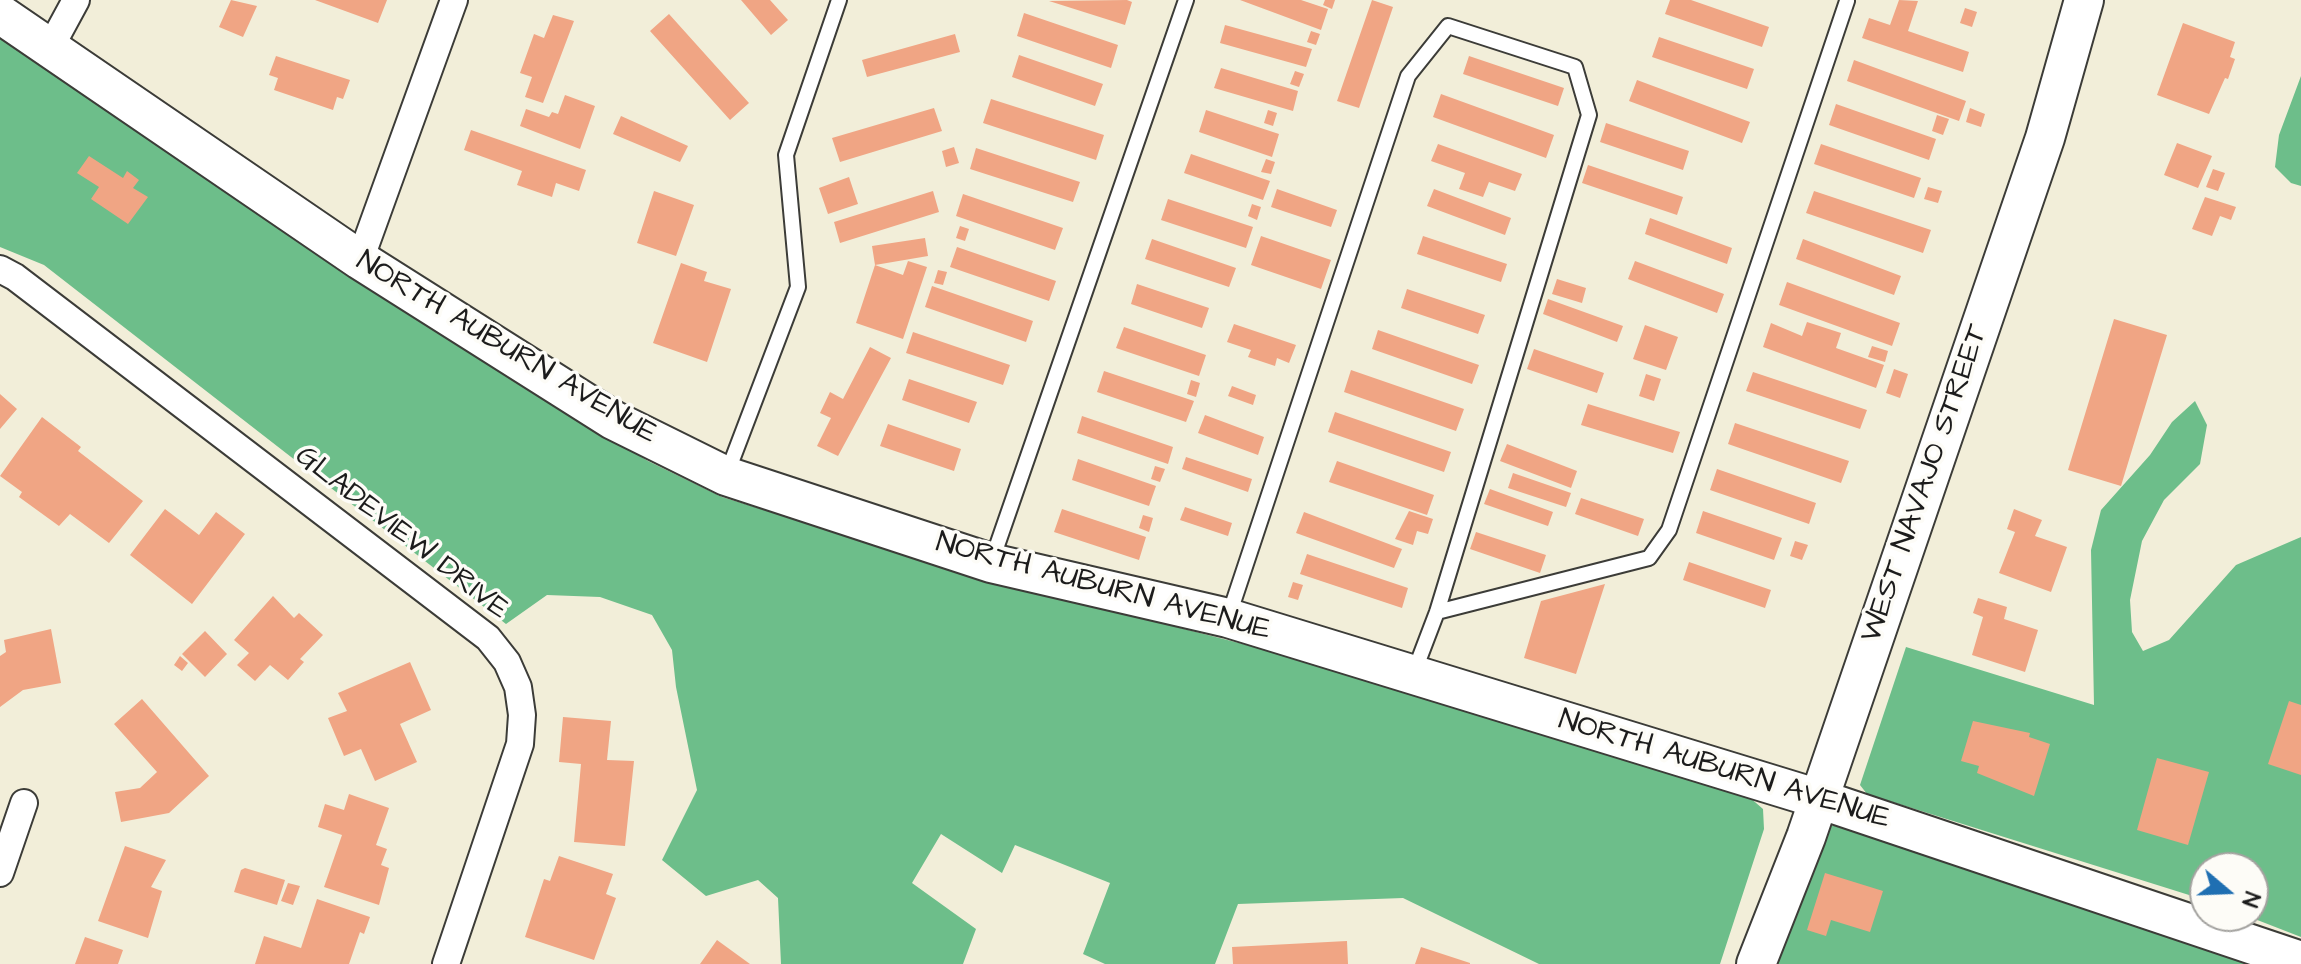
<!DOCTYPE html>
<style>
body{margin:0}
#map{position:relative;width:2301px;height:964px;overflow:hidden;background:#f2eed9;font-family:"Architects Daughter",sans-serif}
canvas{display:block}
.north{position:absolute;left:2189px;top:852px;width:80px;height:80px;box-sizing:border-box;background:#fdfcf7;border:2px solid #a3a29f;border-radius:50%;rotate:109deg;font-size:22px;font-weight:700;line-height:32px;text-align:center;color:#1c1c1c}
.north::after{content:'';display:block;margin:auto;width:28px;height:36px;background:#1f6fb2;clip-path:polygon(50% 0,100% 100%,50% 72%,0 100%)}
</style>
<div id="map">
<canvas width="2301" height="964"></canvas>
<div class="north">N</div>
</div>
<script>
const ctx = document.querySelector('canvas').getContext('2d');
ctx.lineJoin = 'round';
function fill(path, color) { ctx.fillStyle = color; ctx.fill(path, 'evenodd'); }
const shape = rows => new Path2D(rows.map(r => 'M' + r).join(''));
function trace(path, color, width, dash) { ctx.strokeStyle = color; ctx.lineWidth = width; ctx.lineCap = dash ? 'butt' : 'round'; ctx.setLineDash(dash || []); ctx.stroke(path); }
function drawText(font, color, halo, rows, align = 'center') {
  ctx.font = font + ' "Architects Daughter",sans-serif'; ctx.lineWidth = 7; ctx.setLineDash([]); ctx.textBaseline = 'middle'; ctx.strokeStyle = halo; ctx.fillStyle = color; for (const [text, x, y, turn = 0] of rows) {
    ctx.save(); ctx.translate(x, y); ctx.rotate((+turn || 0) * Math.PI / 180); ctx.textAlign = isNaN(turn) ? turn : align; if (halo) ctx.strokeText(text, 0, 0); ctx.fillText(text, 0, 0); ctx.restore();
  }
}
fill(shape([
 [0,36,389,302,648,461,722,497,989,579,1282,654,1748,796,1763,809,1764,829,1720,964,1539,964,1403,898,1238,904,1215,964,1105,964,1083,954,1110,883,1015,845,1002,873,941,834,912,883,976,929,963,964,781,964,778,898,758,880,706,896,662,860,697,790,676,687,672,650,652,615,600,597,547,595,506,624,44,265,0,247],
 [2301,76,2301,186,2291,183,2275,167,2279,135],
 [2195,401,2207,425,2200,464,2164,500,2142,541,2130,600,2132,632,2143,651,2169,640,2236,565,2301,537,2301,937,2247,916,2253,916,2253,868,2205,868,2205,900,1867,794,1860,785,1906,647,2094,705,2091,550,2101,510,2150,455,2172,422],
 [1827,826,1835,826,2268,964,1775,964]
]), '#6dbe8a');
fill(shape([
 [231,0,257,6,243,37,219,27],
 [315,0,387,0,378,23],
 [741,0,770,0,788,20,771,35],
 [1127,0,1132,2,1125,25,1049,1],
 [1240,0,1301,0,1328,9,1321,30],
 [1325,0,1335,0,1332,9,1323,5],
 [1372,0,1393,7,1359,108,1337,101],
 [1670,0,1691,0,1769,27,1762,47,1665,14],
 [1899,0,1918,1,1908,31,1969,52,1963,72,1862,38,1869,18,1890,25],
 [1965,8,1977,12,1972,27,1960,23],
 [1024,13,1118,45,1111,68,1017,36],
 [669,14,749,103,730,120,650,31],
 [553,15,574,21,543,103,525,97,532,77,520,73,534,34,544,38],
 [2183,23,2235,42,2230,57,2235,59,2228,79,2225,78,2209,114,2157,95],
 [1225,25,1312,49,1306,67,1220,43],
 [1311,31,1320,34,1316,45,1307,42],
 [955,34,960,52,867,77,862,60],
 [1659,37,1754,69,1747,89,1652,57],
 [1019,55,1103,84,1095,106,1012,77],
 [276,56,350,80,343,99,337,97,333,110,274,90,278,78,269,75],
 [1469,56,1564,88,1558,106,1463,74],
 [1854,60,1966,101,1959,121,1847,81],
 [1221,68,1298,91,1293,111,1214,88],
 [1295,71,1304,74,1299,87,1290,84],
 [1637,80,1750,122,1742,143,1629,101],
 [1441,94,1554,135,1546,158,1433,117],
 [565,95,595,106,580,149,520,126,526,109,549,117,552,112,558,114],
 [991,99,1104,135,1096,160,983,123],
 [1836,104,1936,139,1929,160,1829,125],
 [934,108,942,131,840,162,832,138],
 [1970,108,1985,114,1981,127,1966,122],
 [1206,110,1279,134,1272,157,1199,132],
 [1268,110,1277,113,1273,126,1264,123],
 [1937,115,1949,119,1943,135,1932,131],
 [621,116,688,146,680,162,613,134],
 [1606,123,1689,151,1683,170,1600,142],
 [471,130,586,170,579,191,556,183,552,197,517,185,522,171,464,150],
 [2177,143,2212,156,2198,188,2164,175],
 [1438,144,1522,174,1515,191,1489,182,1483,197,1459,189,1465,173,1431,161],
 [1821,144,1921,178,1914,198,1814,164],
 [954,147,959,163,946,167,942,151],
 [976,148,1080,182,1073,202,970,169],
 [1191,154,1270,181,1263,200,1184,173],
 [89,156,123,178,127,171,139,180,133,188,148,197,128,224,91,199,99,187,77,173],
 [1266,159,1275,162,1271,174,1261,172],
 [1588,165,1683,197,1677,215,1582,183],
 [2213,169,2225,173,2218,191,2206,187],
 [849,177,858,204,828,214,819,188],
 [1928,187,1942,191,1938,203,1924,199],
 [1277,189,1337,210,1331,227,1271,207],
 [1434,189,1511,218,1505,235,1427,206],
 [654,191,694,205,676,256,637,243],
 [933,191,939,212,840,243,834,222],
 [1814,191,1931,230,1923,253,1806,213],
 [963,194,1063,228,1055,250,956,216],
 [2205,197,2236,207,2231,220,2220,216,2212,236,2192,229],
 [1168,199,1253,227,1246,248,1161,220],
 [1252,204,1261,207,1257,220,1248,216],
 [1650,218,1732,248,1727,264,1645,234],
 [960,226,969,229,965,241,956,238],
 [1261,236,1331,260,1321,289,1251,265],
 [1423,236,1507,264,1501,282,1417,254],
 [925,238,928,256,875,265,872,246],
 [1152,239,1236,268,1229,287,1145,259],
 [1803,239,1901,276,1894,295,1796,259],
 [957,247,1056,281,1049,301,950,267],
 [908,261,927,267,903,339,856,323,875,265,903,275],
 [1635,261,1724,294,1717,313,1628,279],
 [681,263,707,272,704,281,731,289,707,362,653,343],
 [938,270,947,272,943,285,934,283],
 [1557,279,1586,288,1582,303,1552,294],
 [1787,282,1900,323,1892,346,1779,305],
 [1137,284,1209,308,1202,328,1131,304],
 [932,286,1033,321,1026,342,925,307],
 [1407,289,1485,315,1478,334,1401,308],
 [1548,299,1623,326,1617,342,1543,314],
 [2114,319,2167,335,2121,486,2068,470],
 [1807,322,1841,333,1836,348,1884,365,1876,388,1763,347,1771,323,1802,336],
 [1234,324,1296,345,1289,363,1277,358,1275,366,1248,357,1251,350,1227,342],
 [1645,325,1678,337,1666,370,1633,359],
 [1124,327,1206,355,1199,376,1116,348],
 [1378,330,1479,365,1472,384,1372,349],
 [913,332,1010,365,1003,385,906,353],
 [1872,346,1888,351,1885,362,1868,357],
 [870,347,891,358,838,456,817,446,831,418,820,413,830,392,843,399],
 [1534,349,1604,373,1597,393,1527,369],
 [1894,369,1908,374,1900,398,1886,393],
 [1351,370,1464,409,1456,431,1344,392],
 [1104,371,1194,401,1186,422,1097,392],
 [1753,372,1867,410,1860,429,1746,391],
 [1646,374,1661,379,1654,401,1639,396],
 [909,379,977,402,969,423,902,400],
 [1191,380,1200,383,1196,397,1187,394],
 [1232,386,1256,395,1253,405,1228,396],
 [0,394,17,409,0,429],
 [1588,404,1680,432,1673,453,1581,425],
 [1335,412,1451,452,1444,472,1328,432],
 [1205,415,1264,437,1258,455,1198,433],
 [1082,416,1173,447,1168,464,1077,433],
 [42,417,81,447,78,451,143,501,109,543,70,514,59,526,19,497,22,492,0,476],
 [1735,423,1849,461,1841,483,1728,444],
 [888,424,961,449,954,471,880,446],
 [1507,444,1577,471,1571,488,1500,461],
 [1186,457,1252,479,1248,492,1182,469],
 [1078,459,1156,486,1149,506,1072,480],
 [1337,461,1434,495,1427,515,1329,482],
 [1155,466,1165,469,1160,482,1151,479],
 [1717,469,1816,503,1809,524,1710,490],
 [1513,473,1571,493,1566,507,1508,488],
 [1490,489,1553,512,1548,526,1484,504],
 [1581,498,1644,519,1638,536,1575,514],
 [1185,507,1232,523,1228,536,1180,520],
 [165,509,199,535,216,512,245,534,192,604,130,555],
 [1062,509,1146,537,1139,560,1054,532],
 [2014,509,2042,520,2035,536,2067,547,2051,592,1999,573,2015,532,2007,529],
 [1409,511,1433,519,1428,534,1417,531,1413,545,1395,539],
 [1703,511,1782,538,1774,560,1696,533],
 [1304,512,1402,549,1394,568,1296,533],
 [1143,515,1153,518,1149,532,1139,528],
 [1476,532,1546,555,1540,573,1470,549],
 [1795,541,1808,545,1802,560,1790,556],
 [1307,554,1408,588,1402,608,1300,574],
 [1689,562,1771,590,1765,608,1683,580],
 [1293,582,1303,585,1298,600,1288,597],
 [1605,584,1576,674,1524,658,1541,601],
 [273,596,294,618,299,613,323,635,300,659,304,662,288,680,270,665,255,681,237,665,249,653,234,640],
 [1978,598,2007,607,2004,619,2038,630,2025,672,1972,655,1983,617,1973,613],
 [51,629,61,683,23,690,0,707,0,656,6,652,4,640],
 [205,631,227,654,205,677,182,654],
 [180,656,188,663,182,671,174,665],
 [410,662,431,710,400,724,417,762,375,781,361,749,344,756,328,718,347,711,338,693],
 [142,699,209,776,169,813,121,822,115,792,140,788,157,772,114,724],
 [2289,701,2301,705,2301,775,2268,764],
 [563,717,611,721,607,760,634,761,625,846,574,842,581,764,559,762],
 [1973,721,2030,733,2029,737,2050,744,2034,796,1977,773,1979,766,1961,761],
 [2157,758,2209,772,2188,845,2137,830],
 [349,794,389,808,376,845,387,849,381,865,389,868,379,905,324,887,342,835,318,827,325,804,344,810],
 [125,846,166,860,151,887,162,891,148,938,98,921],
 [559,856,613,874,606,894,616,898,594,960,525,937,544,879,550,881],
 [245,868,285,880,277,905,234,892,241,870],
 [1825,873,1883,891,1870,932,1831,920,1826,936,1807,930],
 [288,883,300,886,293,905,281,901],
 [317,899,370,917,364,934,360,932,349,964,255,964,264,936,301,948],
 [85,937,123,950,118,964,75,964],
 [717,940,750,964,700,964],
 [1347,941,1348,964,1233,964,1232,947],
 [1421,947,1470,963,1470,964,1415,964]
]), '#f0a584');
const lane = shape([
 [726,476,798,287,786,155,839,0],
 [991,563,1186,0],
 [1437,612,1649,558,1669,530,1847,1],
 [1229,615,1408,76,1448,26,1575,67,1589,115,1437,612,1413,675]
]);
const street = shape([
 [50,48,76,0],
 [360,260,454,0],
 [0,269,15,277,488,638,507,662,518,687,522,715,520,744,446,964],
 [0,873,24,803]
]);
const secondary = shape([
 [0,14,360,260,613,420,726,476,991,563,1228,618,1819,799,2301,961],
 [1756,964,1806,837,2045,138,2084,0]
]);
trace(lane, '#3c3c38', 18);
trace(street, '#3c3c38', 30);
trace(secondary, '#3c3c38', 42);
trace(lane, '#fff', 14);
trace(street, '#fff', 26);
trace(secondary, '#fff', 38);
drawText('30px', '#1c1c1c', '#fdfcf7', [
 ["NORTH AUBURN AVENUE",506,349,31],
 ["WEST NAVAJO STREET",1926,484,-71],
 ["GLADEVIEW DRIVE",401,534,38],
 ["NORTH AUBURN AVENUE",1103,588,15],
 ["NORTH AUBURN AVENUE",1724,771,17]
]);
</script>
